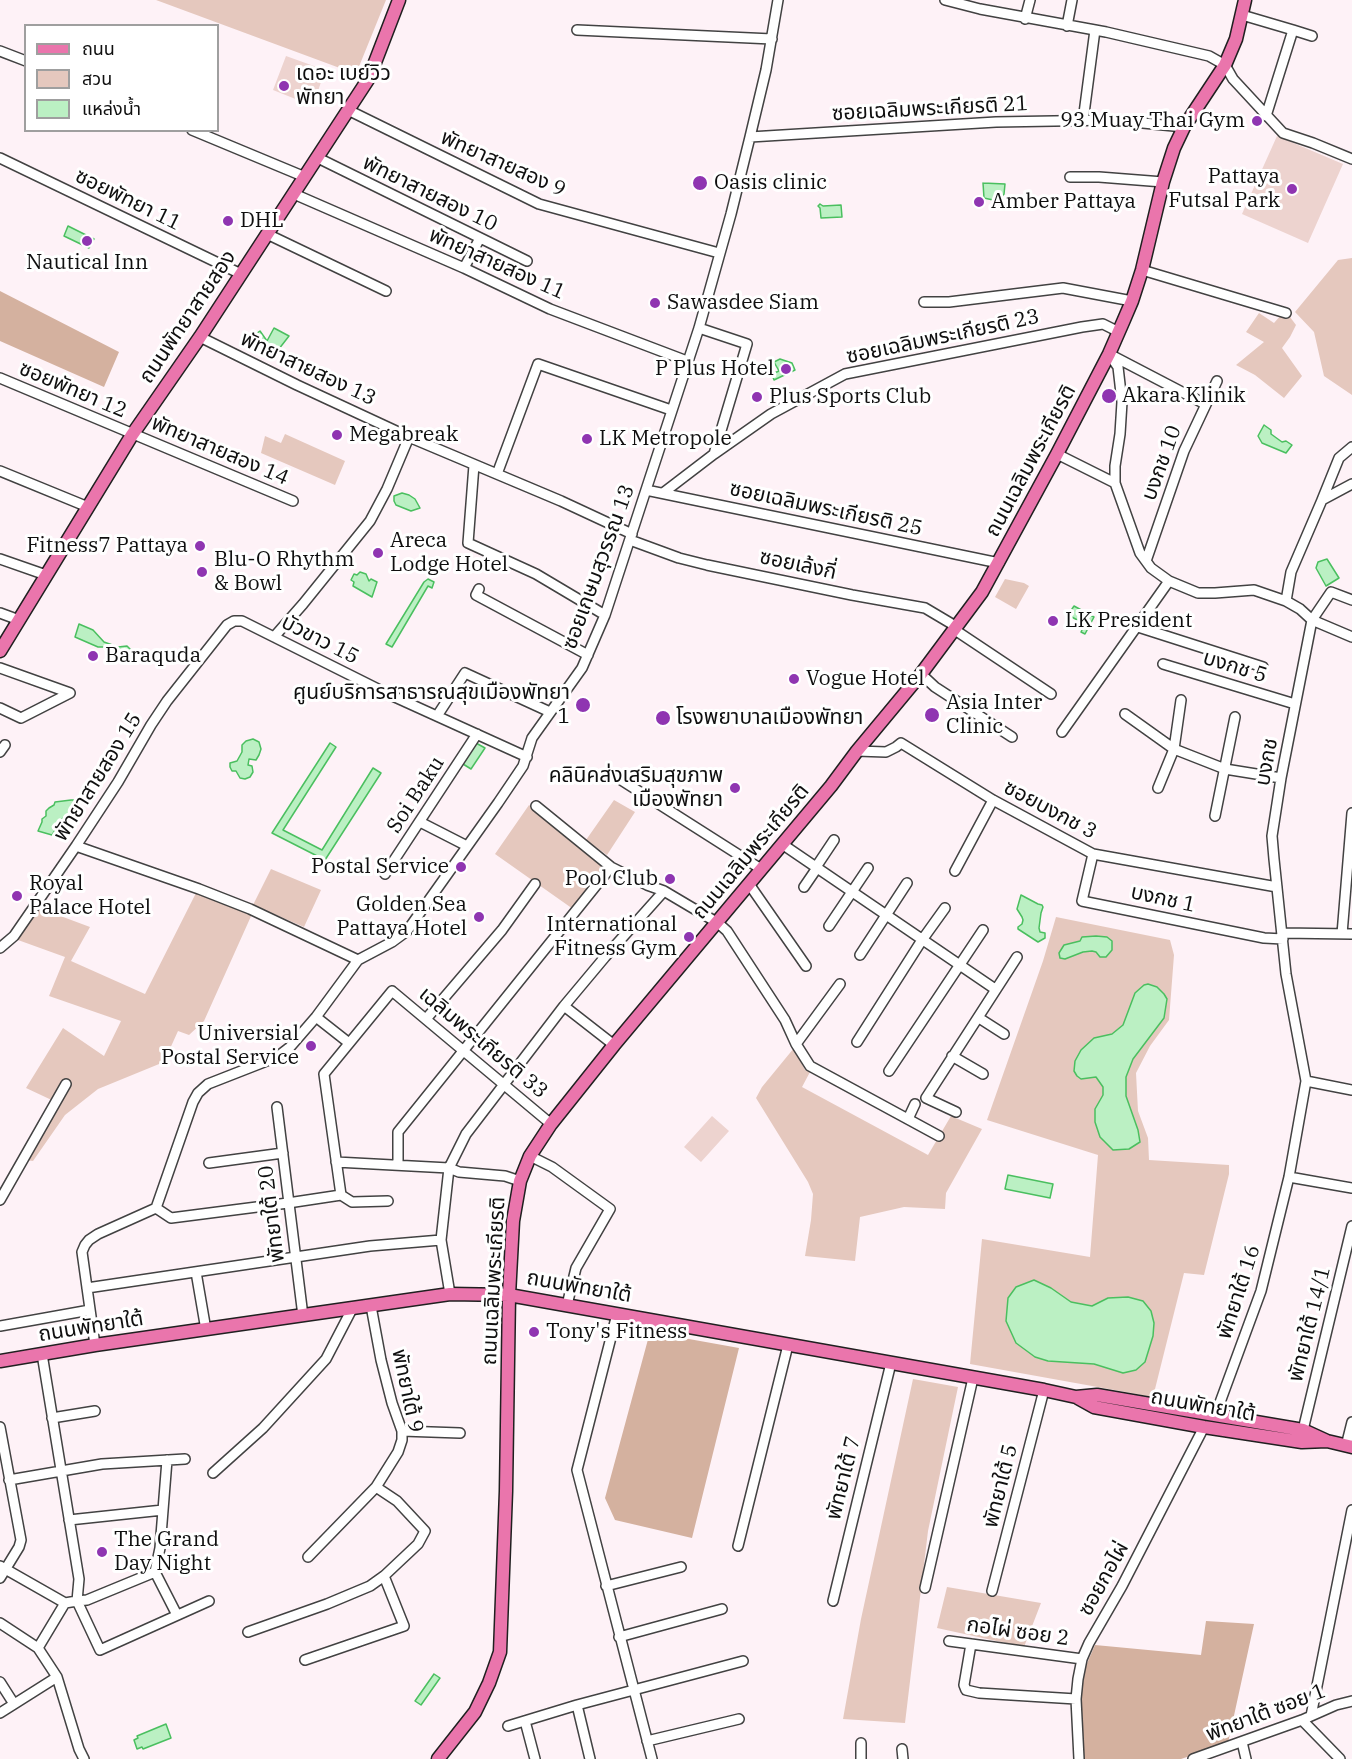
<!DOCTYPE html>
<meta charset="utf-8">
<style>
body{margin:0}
#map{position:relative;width:1352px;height:1759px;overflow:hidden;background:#fef2f7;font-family:"IBM Plex Serif","Noto Sans Thai",serif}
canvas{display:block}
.legend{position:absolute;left:24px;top:24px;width:195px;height:108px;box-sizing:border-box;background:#fff;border:2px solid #9f9f9f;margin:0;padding:8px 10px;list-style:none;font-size:18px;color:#0f0f0f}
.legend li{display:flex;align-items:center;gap:12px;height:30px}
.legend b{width:30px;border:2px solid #9f9f9f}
</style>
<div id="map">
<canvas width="1352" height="1759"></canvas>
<ul class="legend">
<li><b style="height:8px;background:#ea75ac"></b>ถนน</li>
<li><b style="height:16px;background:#e5c8be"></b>สวน</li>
<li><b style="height:16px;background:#bbf0c3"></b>แหล่งน้ำ</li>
</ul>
</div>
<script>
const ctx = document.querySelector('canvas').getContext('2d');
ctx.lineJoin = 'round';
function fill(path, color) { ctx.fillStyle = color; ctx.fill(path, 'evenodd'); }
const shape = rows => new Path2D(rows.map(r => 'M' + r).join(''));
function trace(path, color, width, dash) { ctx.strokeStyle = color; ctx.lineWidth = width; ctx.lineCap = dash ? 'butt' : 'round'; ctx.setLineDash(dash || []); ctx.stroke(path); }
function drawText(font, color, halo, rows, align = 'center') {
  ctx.font = font + ' "IBM Plex Serif","Noto Sans Thai",serif'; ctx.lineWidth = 6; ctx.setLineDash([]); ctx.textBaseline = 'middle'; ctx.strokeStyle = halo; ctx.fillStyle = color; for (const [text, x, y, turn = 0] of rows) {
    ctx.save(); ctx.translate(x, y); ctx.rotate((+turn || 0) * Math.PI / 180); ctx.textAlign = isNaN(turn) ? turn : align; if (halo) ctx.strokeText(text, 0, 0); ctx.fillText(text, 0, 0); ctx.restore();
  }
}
fill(shape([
 [156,0,386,0,356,74],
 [1352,258,1352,395,1324,376,1314,332,1295,312,1338,260],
 [1259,313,1274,323,1281,315,1290,317,1296,325,1290,337,1282,348,1302,376,1284,398,1255,375,1236,365,1264,342,1246,332],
 [285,434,345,461,335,485,261,453,265,436,281,443],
 [1005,579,1024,583,1029,586,1016,609,995,597],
 [614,800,635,812,607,855,586,840],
 [529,805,605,865,605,869,573,909,495,854],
 [271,869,321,890,304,927,253,905],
 [197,891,252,914,204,1021,189,1035,178,1031,164,1062,98,1089,65,1115,33,1161,25,1160,58,1103,26,1088,63,1028,104,1056,121,1021,49,996,65,957,18,940,39,908,90,927,71,961,145,994],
 [1056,917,1170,940,1174,955,1169,1020,1150,1046,1136,1073,1138,1111,1148,1138,1149,1160,1229,1165,1229,1174,1204,1275,1184,1273,1153,1397,970,1364,982,1239,1090,1257,1098,1155,987,1120,1043,961],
 [794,1048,805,1070,810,1072,802,1087,928,1155,951,1116,982,1129,946,1193,945,1209,904,1207,860,1217,855,1261,805,1256,811,1220,813,1194,808,1182,756,1098,762,1087],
 [913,1379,958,1387,928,1531,905,1723,843,1719,861,1619],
 [947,1587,1041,1603,1024,1647,937,1628]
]), '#e5c8be');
fill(shape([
 [0,291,119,352,104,387,0,341],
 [650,1332,739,1348,692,1538,615,1520,605,1498],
 [1206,1621,1254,1624,1228,1743,1181,1759,1083,1759,1080,1704,1085,1668,1095,1645,1201,1655]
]), '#d4b19f');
fill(shape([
 [286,56,325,70,313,106,273,90],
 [1277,136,1343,164,1308,243,1242,214],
 [712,1116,729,1131,701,1162,684,1147]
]), '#edd3cf');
const water = shape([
 [983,183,1005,184,1004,194,1001,198,993,200,984,198,983,183],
 [820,204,823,206,841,205,842,217,821,218,820,208,818,206,820,204],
 [68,226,94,239,89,248,64,236,68,226],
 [274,328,289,336,275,354,261,346,254,335,260,331,267,341,274,328],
 [780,359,792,363,795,370,774,380,772,374,779,371,774,362,780,359],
 [1264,425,1271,430,1271,434,1282,442,1286,441,1292,445,1286,453,1262,443,1258,436,1264,425],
 [402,493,409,495,415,499,420,508,411,511,396,505,394,501,394,496,402,493],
 [1327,559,1339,578,1326,586,1316,568,1318,562,1327,559],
 [360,572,366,574,369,581,371,579,377,582,372,597,353,586,354,582,351,580,354,574,357,575,360,572],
 [428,579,434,582,432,588,428,586,392,647,386,644,424,582,428,579],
 [1074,606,1094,617,1085,634,1081,632,1085,624,1068,615,1074,606],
 [79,624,93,630,104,642,118,647,127,646,131,650,130,657,117,650,110,647,98,647,75,637,79,624],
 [253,739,259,742,261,749,259,755,256,760,249,759,248,765,252,766,253,772,250,777,245,779,240,778,236,771,232,771,230,767,230,763,237,761,242,752,242,745,246,741,253,739],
 [330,743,336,747,283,830,322,850,373,768,381,773,325,860,272,833,330,743],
 [476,743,485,748,471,769,463,764,476,743],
 [71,800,75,800,77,804,73,815,63,818,52,835,38,831,42,822,42,819,46,816,46,811,49,808,54,805,55,802,71,800],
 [1021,895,1038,904,1042,905,1043,907,1041,913,1039,928,1040,932,1045,933,1045,938,1038,942,1018,929,1018,927,1022,924,1023,920,1022,917,1017,909,1021,895],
 [1096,936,1107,937,1112,941,1112,950,1106,957,1100,957,1096,952,1092,951,1083,952,1065,959,1060,958,1059,953,1064,945,1080,941,1082,937,1096,936],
 [1148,984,1157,987,1164,994,1167,999,1164,1018,1133,1059,1126,1077,1126,1096,1138,1130,1140,1142,1129,1149,1113,1150,1100,1137,1095,1122,1095,1109,1103,1095,1103,1087,1096,1077,1081,1079,1077,1076,1074,1071,1075,1061,1081,1050,1094,1038,1112,1034,1123,1025,1135,993,1144,985,1148,984],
 [1008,1175,1053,1184,1050,1198,1005,1189,1008,1175],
 [1034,1280,1051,1288,1071,1302,1092,1306,1108,1298,1128,1297,1143,1301,1151,1311,1154,1323,1153,1336,1145,1362,1136,1370,1123,1373,1094,1364,1048,1361,1035,1357,1016,1343,1006,1321,1008,1298,1016,1287,1034,1280],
 [434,1674,440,1678,421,1705,415,1701,434,1674],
 [166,1724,171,1738,143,1749,142,1747,137,1749,134,1740,138,1738,137,1736,166,1724]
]);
fill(water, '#bbf0c3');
trace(water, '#4abf5f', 1.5);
const minor = shape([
 [945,0,980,9,1106,32,1209,56,1225,65,1233,79,1283,133,1313,143,1352,159],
 [1242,15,1293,30,1266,116],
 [1025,19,1030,0],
 [1067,26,1072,0],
 [577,30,772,39],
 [1293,30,1312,36],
 [0,51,26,61],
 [348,110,539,204,719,253],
 [1083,121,1095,30],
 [192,130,305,177],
 [750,137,996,122,1112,120,1184,127],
 [0,158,241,274],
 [318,158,527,261],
 [1070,177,1099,177,1163,182],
 [294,194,464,268,550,309,687,361],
 [267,234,386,291],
 [464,268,480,238],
 [1142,270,1286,313],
 [924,302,949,302,1063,288,1132,301],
 [699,328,747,344,714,454],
 [200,337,297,385,409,437,561,501,632,534],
 [1109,354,1118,367,1122,402,1120,434,1115,466,1115,483,1140,553,1151,568,1169,581,1198,593,1215,593,1254,590,1286,601,1300,609,1312,620,1352,637],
 [1111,355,1205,404],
 [0,378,293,501],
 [1057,454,1115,483],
 [474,465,468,543,536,574,605,615],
 [0,471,88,507],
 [497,474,538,364,671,410],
 [646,490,999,563],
 [663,493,714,454,771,414,845,374,1082,327,1103,324,1119,332],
 [1322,500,1339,458,1352,447],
 [630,540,679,558,707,565,852,595,925,608,957,627],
 [0,559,46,575],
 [1146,561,1184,451,1217,381],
 [479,589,476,595,588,655],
 [1286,601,1291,572,1322,500,1352,484],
 [0,613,19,620],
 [1138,627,1263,667],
 [955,630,1051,694],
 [274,637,303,604,370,521,387,489,409,437],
 [1163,664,1295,704],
 [0,668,70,693,21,718,0,708],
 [921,674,935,687,1012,737],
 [1125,714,1174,749,1225,769,1281,778],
 [437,716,465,673,550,712],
 [1062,732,1169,581],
 [857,751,886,752,896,747,901,743,993,800,1093,854,1277,887],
 [0,752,5,745],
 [618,778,761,869],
 [1158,788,1174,749,1181,700],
 [536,806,611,867,647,885,664,891,718,923,727,931,785,1020,796,1044,810,1066,939,1136],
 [1215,816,1235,717],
 [420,822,467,846],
 [782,844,995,989],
 [76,846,199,889,250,909,358,960],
 [1093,854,1082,901,1264,938,1283,939],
 [816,867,834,840],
 [955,871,993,800],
 [385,874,477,734],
 [749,884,806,966],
 [804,887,817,868],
 [829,926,868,868],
 [1282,933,1352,934],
 [1342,934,1352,813],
 [0,948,14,936,76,846,118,782,151,725,167,701,227,625,234,621,242,621,386,693,527,757],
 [860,955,907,883],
 [564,1006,614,1045],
 [316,1017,349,1043],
 [979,1018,1004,1034],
 [426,1019,502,930,535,884],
 [857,1042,922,940,945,908],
 [796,1044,840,984],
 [952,1056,983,1074],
 [889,1071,983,930],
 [1306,1081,1352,1090],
 [277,1107,303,1316],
 [956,1112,926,1098,1017,957],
 [908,1119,915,1104],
 [530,1156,552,1167,610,1209,576,1268,567,1305],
 [336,1162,449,1168,459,1172,505,1176,520,1181],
 [209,1163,283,1153],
 [398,1164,398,1132,611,867],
 [1289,1177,1352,1188],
 [0,1200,66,1084],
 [388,1201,352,1202,341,1195,324,1074,392,991,551,1124],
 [156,1208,193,1102,198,1093,208,1084,277,1057,290,1047,316,1017,358,960,392,942,407,931,498,803,523,766,532,738,582,668,605,615,699,328,731,214,750,137,766,70,778,0],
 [156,1208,171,1218,288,1203,341,1195],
 [196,1272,206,1330],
 [87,1288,370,1246,441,1240],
 [450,1294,441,1240,449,1168,466,1134,564,1006,605,957,664,891],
 [617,1314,577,1470,652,1759],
 [0,1326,90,1310],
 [95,1345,82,1252,85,1245,89,1240,98,1234,156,1208],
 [1215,1416,1261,1291,1289,1177,1306,1081,1286,974,1274,859,1272,836,1281,778,1312,620,1331,592,1352,600],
 [52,1418,95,1411],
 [0,1427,21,1540,19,1547,0,1578],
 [1303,1430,1352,1226],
 [402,1431,460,1433],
 [1346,1446,1352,1422],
 [167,1460,160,1548,155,1572,177,1615],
 [213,1473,263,1428,326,1359,352,1309],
 [9,1480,102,1464,185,1459],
 [69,1520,163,1510],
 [738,1546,788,1345],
 [308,1557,376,1487,398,1452,402,1440,402,1431,392,1403,381,1360,371,1306],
 [0,1566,65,1603],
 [155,1572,87,1600,77,1601,100,1650,209,1601],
 [606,1586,681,1567],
 [925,1588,973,1378],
 [992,1591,1044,1390],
 [833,1601,891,1363],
 [0,1623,38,1648,57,1677,79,1749,84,1759],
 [248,1632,327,1604,370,1586,384,1576,418,1544,425,1531,397,1501,376,1487],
 [619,1637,722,1609],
 [949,1641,1082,1659],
 [971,1644,964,1685,966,1690,979,1693,1076,1699],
 [38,1648,65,1603,77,1601,79,1579,42,1354],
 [305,1660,404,1626,384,1576],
 [0,1682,14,1704],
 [577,1705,590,1759],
 [0,1713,57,1677],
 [1311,1716,1352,1510],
 [1302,1720,1340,1759],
 [525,1721,535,1759],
 [508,1726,577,1705,743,1661],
 [647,1741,739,1719],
 [1242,1742,1246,1759],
 [902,1749,903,1759],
 [861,1759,861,1743],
 [1079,1759,1076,1699,1078,1679,1082,1659,1089,1643,1122,1586,1204,1427],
 [1193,1759,1302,1720,1336,1705,1352,1701]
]);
const major = shape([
 [0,651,132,435,200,337,369,78,399,0],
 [0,1361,95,1345,450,1294,509,1295,1044,1390,1076,1397,1094,1407,1204,1427,1302,1442,1327,1441],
 [1076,1397,1097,1395,1303,1430,1327,1441,1352,1447],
 [438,1759,475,1712,489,1683,500,1652,506,1491,509,1295,513,1221,520,1181,530,1156,551,1124,614,1045,831,786,857,751,921,674,982,592,1057,454,1109,354,1123,322,1132,301,1142,270,1163,182,1174,148,1184,127,1225,65,1236,39,1245,0]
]);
trace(minor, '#424242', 12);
trace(major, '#202020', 15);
trace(minor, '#fff', 9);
trace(major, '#ea75ac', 12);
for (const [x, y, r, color] of [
 [284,86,6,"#8f35b1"],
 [1257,121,6,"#8f35b1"],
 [700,183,8,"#8f35b1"],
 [1292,189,6,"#8f35b1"],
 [979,202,6,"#8f35b1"],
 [228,221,6,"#8f35b1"],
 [87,241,6,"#8f35b1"],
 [655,303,6,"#8f35b1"],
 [786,369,6,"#8f35b1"],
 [1109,396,8,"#8f35b1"],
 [757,397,6,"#8f35b1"],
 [337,435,6,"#8f35b1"],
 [587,439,6,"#8f35b1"],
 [200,546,6,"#8f35b1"],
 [378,553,6,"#8f35b1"],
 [202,572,6,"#8f35b1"],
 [1053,621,6,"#8f35b1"],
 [93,656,6,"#8f35b1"],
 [794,679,6,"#8f35b1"],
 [583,705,8,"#8f35b1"],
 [932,715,8,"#8f35b1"],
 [663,718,8,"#8f35b1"],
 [735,788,6,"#8f35b1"],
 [461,867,6,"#8f35b1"],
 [670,879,6,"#8f35b1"],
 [17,896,6,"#8f35b1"],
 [479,917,6,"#8f35b1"],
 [689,937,6,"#8f35b1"],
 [311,1046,6,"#8f35b1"],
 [534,1332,6,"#8f35b1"],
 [102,1552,6,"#8f35b1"]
]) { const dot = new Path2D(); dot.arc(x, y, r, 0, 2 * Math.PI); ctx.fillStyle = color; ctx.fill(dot); trace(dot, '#fff', 2); }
drawText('21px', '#0f0f0f', '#fff', [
 ["เดอะ เบย์วิว",296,74],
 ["พัทยา",296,98],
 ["93 Muay Thai Gym",1245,121,"right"],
 ["Pattaya",1280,177,"right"],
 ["Futsal Park",1280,201,"right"],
 ["Oasis clinic",714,183],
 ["Amber Pattaya",991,202],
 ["DHL",240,221],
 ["Nautical Inn",87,263,"center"],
 ["Sawasdee Siam",667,303],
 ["P Plus Hotel",774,369,"right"],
 ["Akara Klinik",1122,396],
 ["Plus Sports Club",769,397],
 ["Megabreak",349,435],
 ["LK Metropole",599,439],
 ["Areca",390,541],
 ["Lodge Hotel",390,565],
 ["Fitness7 Pattaya",188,546,"right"],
 ["Blu-O Rhythm",214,560],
 ["& Bowl",214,584],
 ["LK President",1065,621],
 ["Baraquda",105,656],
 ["Vogue Hotel",806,679],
 ["ศูนย์บริการสาธารณสุขเมืองพัทยา",570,693,"right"],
 ["1",570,717,"right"],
 ["Asia Inter",946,703],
 ["Clinic",946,727],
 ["โรงพยาบาลเมืองพัทยา",676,718],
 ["คลินิคส่งเสริมสุขภาพ",723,776,"right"],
 ["เมืองพัทยา",723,800,"right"],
 ["Postal Service",449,867,"right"],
 ["Pool Club",658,879,"right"],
 ["Royal",29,884],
 ["Palace Hotel",29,908],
 ["Golden Sea",467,905,"right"],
 ["Pattaya Hotel",467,929,"right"],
 ["International",677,925,"right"],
 ["Fitness Gym",677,949,"right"],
 ["Universial",299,1034,"right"],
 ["Postal Service",299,1058,"right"],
 ["Tony's Fitness",546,1332],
 ["The Grand",114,1540],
 ["Day Night",114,1564]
], 'left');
drawText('21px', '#0f0f0f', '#fff', [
 ["ซอยเฉลิมพระเกียรติ 21",930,109,-3],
 ["พัทยาสายสอง 9",503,164,24],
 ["พัทยาสายสอง 10",430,194,26],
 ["ซอยพัทยา 11",128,200,26],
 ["พัทยาสายสอง 11",497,264,24],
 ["ถนนพัทยาสายสอง",188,317,-56],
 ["ซอยเฉลิมพระเกียรติ 23",943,337,-12],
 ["พัทยาสายสอง 13",308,369,25],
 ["ซอยพัทยา 12",73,390,23],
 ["พัทยาสายสอง 14",220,451,23],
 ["ถนนเฉลิมพระเกียรติ",1031,461,-62],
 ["บงกช 10",1162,463,-70],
 ["ซอยเฉลิมพระเกียรติ 25",826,509,12],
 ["ซอยเล้งกี่",798,565,12],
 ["ซอยเกษมสุวรรณ 13",599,567,-70],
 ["บัวขาว 15",320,640,27],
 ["บงกช 5",1235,667,17],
 ["บงกช",1267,762,-80],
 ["พัทยาสายสอง 15",98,777,-58],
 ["Soi Baku",416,795,-57],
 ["ซอยบงกช 3",1050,810,28],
 ["ถนนเฉลิมพระเกียรติ",751,852,-50],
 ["บงกช 1",1163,899,12],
 ["เฉลิมพระเกียรติ 33",483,1043,40],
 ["พัทยาใต้ 20",272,1214,-97],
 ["ถนนเฉลิมพระเกียรติ",494,1281,-87],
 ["ถนนพัทยาใต้",579,1287,10],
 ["พัทยาใต้ 16",1239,1292,-72],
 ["พัทยาใต้ 14/1",1310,1324,-76],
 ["ถนนพัทยาใต้",91,1327,-9],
 ["พัทยาใต้ 9",407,1391,78],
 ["ถนนพัทยาใต้",1203,1406,10],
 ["พัทยาใต้ 7",844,1478,-76],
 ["พัทยาใต้ 5",1001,1486,-76],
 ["ซอยกอไผ่",1104,1579,-61],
 ["กอไผ่ ซอย 2",1018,1632,8],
 ["พัทยาใต้ ซอย 1",1266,1713,-21]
]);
</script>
